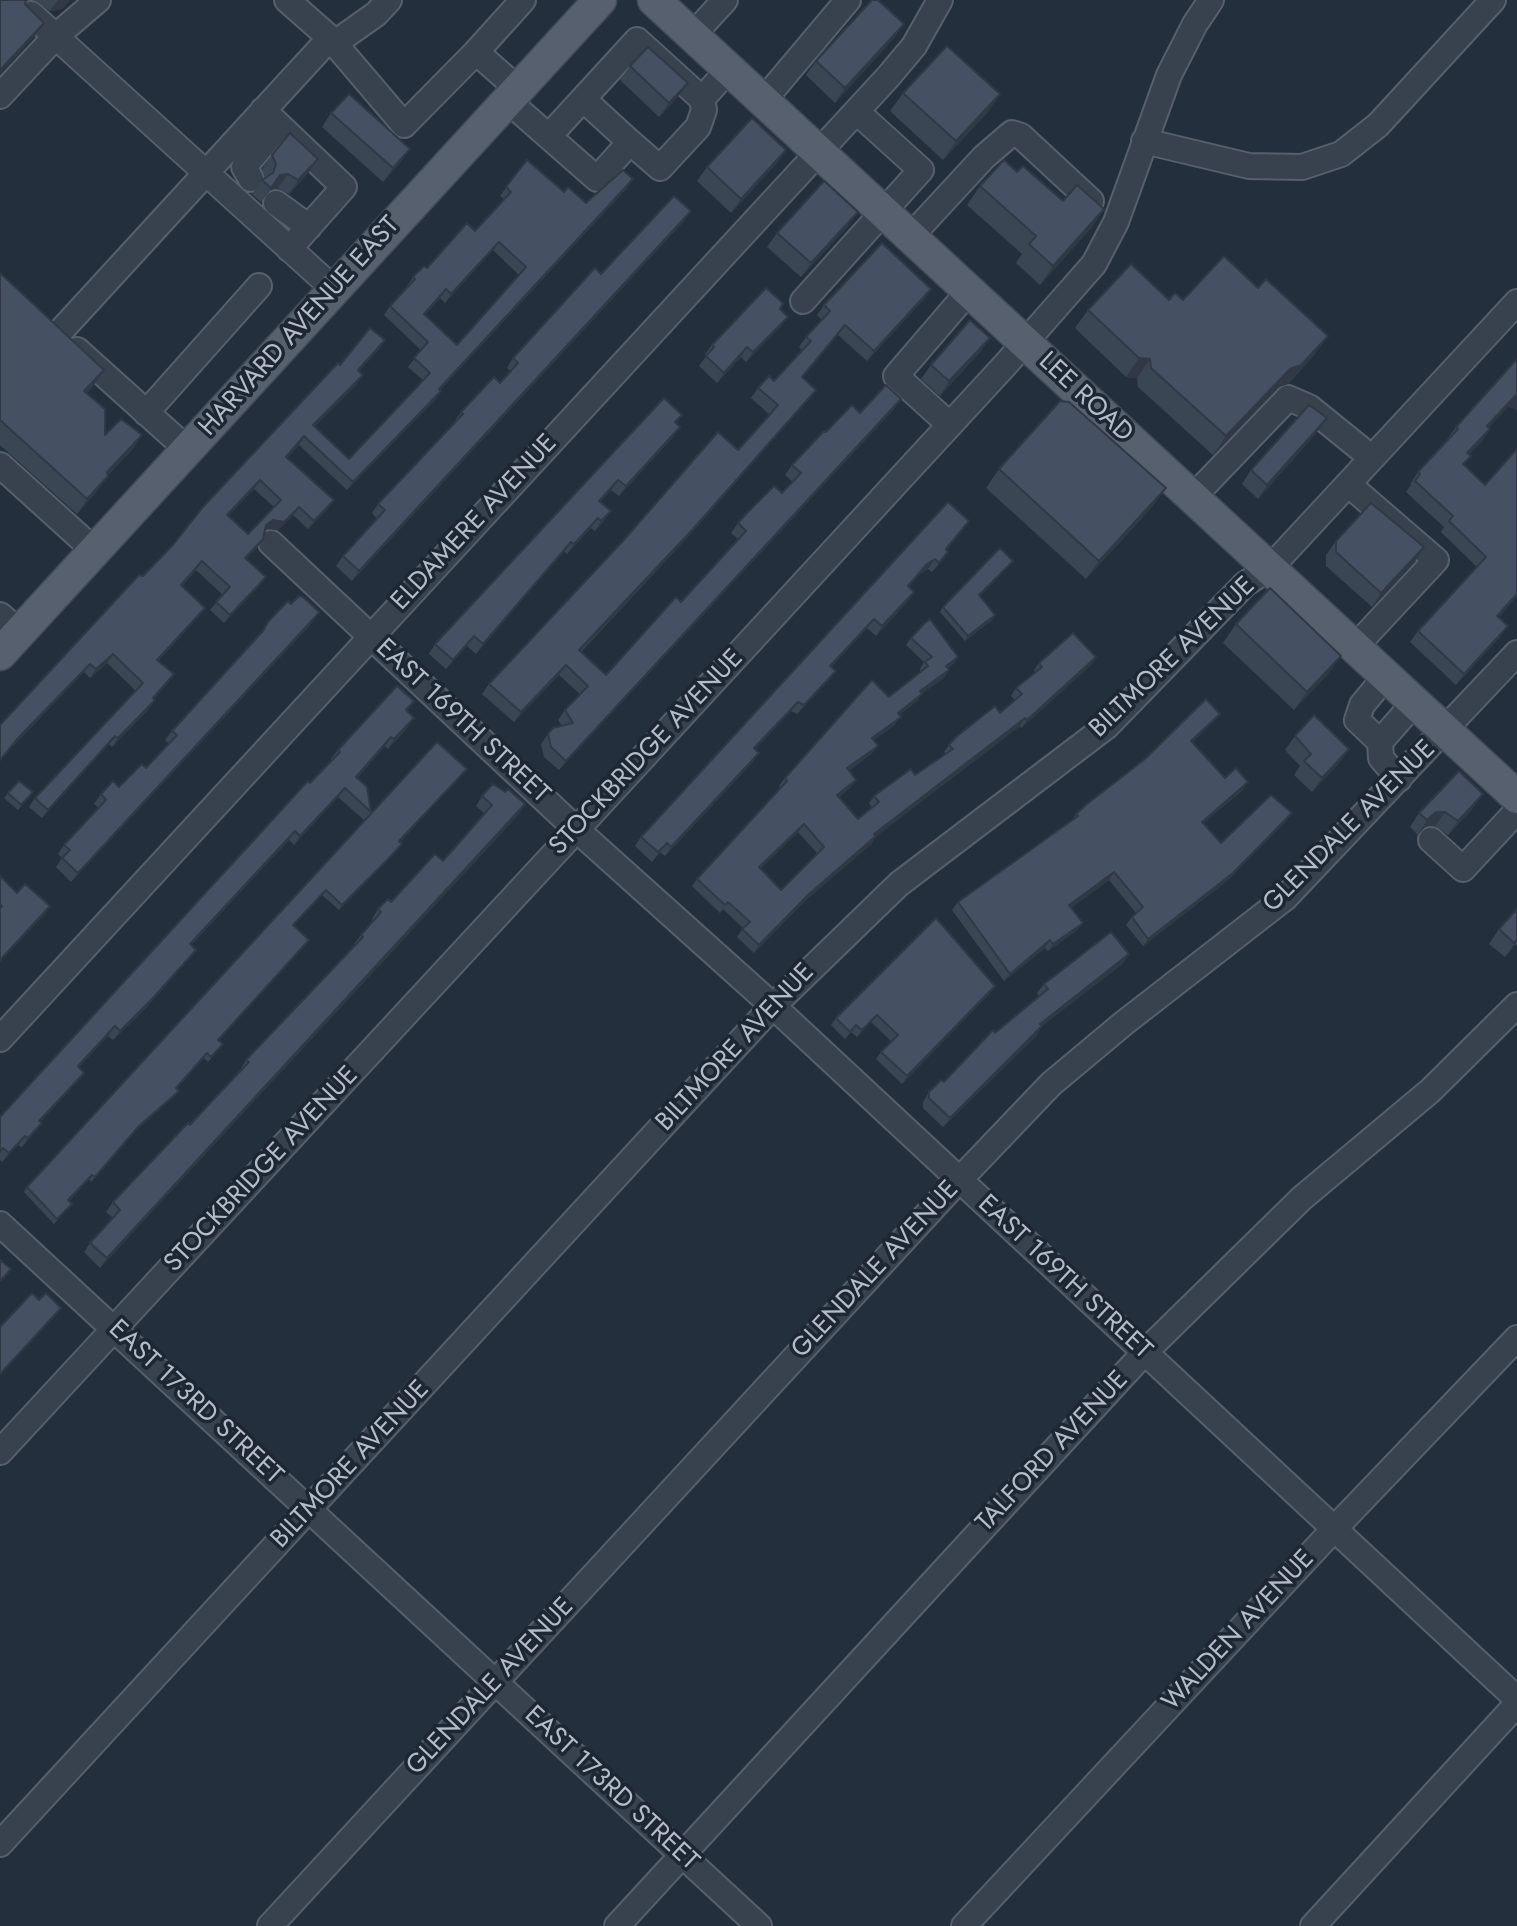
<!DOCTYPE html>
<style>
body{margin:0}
canvas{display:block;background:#242f3e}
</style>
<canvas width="1517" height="1926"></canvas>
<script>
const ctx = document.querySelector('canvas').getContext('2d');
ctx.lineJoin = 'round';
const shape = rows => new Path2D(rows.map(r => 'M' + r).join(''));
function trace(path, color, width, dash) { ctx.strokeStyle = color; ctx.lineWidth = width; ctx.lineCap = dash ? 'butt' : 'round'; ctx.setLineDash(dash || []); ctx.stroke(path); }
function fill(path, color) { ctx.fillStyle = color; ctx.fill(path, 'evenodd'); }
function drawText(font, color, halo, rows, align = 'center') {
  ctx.font = font + ' Jost,sans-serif'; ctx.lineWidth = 7; ctx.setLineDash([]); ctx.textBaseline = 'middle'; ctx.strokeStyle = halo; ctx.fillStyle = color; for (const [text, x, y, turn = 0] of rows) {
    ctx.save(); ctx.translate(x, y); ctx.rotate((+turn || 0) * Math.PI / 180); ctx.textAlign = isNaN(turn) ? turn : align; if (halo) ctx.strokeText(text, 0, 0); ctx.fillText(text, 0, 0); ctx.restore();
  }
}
const minor = shape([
 [287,0,330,38],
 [31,14,335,290],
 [692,36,725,0],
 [335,43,376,14,389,0],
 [518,89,476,52,523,0],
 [0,96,56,36,98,0],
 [583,99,630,142],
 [702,99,729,69],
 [507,100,597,179,630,142,660,168,698,127,704,110,702,99,637,40,549,136],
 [763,101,848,0],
 [263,110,344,187,289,249],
 [1144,141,1249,166,1302,167,1341,154,1378,125,1493,0],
 [251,179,244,167,279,126],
 [276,203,309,227],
 [910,237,984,157,1012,133,1021,136,1091,201],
 [803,301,921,170,857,112],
 [59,333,330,38,404,125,476,52],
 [77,350,188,450],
 [146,413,259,286],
 [950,425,896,376,969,291],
 [0,465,95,551],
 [1348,484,1436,560,1355,647],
 [1193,497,1288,398,1309,407,1372,458],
 [271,543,577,830,773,1006,1517,1699],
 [0,615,20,633],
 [1386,676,1362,705,1357,720,1380,742,1381,758,1399,779],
 [1380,742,1415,702],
 [1431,840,1463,869,1517,811],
 [0,1039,888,77,914,46,940,0],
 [0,1224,759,1926],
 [0,1452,591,814,1006,364,1094,264,1116,222,1169,75,1195,24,1211,0],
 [0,1844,773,1006,899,884,1107,726,1245,584,1270,568,1517,302],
 [270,1926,945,1195,1051,1084,1124,1023,1285,898,1517,653],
 [617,1926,1144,1353,1302,1198,1430,1091,1517,1005],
 [964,1926,1335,1528,1517,1338],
 [1313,1926,1517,1704]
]);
const major = shape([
 [654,0,1517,797],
 [0,654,600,0]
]);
trace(minor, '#565f6c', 28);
trace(major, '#414a57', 35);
trace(minor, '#38414e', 24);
trace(major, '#56606e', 32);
fill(shape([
 [34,0,70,0,62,9,50,11],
 [904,24,894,38,835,103,806,75,816,61],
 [630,66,678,97,659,117,620,80],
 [903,93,1000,94,987,113,943,160,890,111],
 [331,113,400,163,383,182,322,127],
 [786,150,776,164,731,213,697,181,707,167],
 [272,155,318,159,308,173,289,194,278,188,271,189,261,202,252,194,262,180,265,177,262,169],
 [527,160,564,192,586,203,633,179,627,188,440,390,441,391,435,400,347,490,299,445,287,458,328,509,308,529,293,515,278,530,267,529,265,530,263,539,246,559,266,577,260,585,224,623,210,610,223,595,196,570,182,586,205,608,199,616,158,661,168,683,153,699,155,700,149,709,112,747,109,744,42,818,29,807,35,798,136,691,107,663,90,678,84,672,13,746,143,576,173,545,340,365,385,340,379,349,359,371,357,384,314,427,349,459,423,380,408,367,421,350,384,315,390,306,408,287,407,286,413,277,427,268,475,231,504,199,500,196],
 [493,250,519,275,457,345,425,315,440,298,445,303],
 [254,489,274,507,248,534,228,516],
 [1017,172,1063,201,1104,209,1091,228,1040,285,1016,263,1022,254,967,205,980,186],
 [685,220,352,581,336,566,343,556,377,519,372,513,378,504,455,422,454,422,461,412,500,383,511,371,507,368,513,358,601,274],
 [848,226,801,277,767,247,777,233],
 [0,273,94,385,86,392,105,435,142,435,131,451,108,475,97,491,77,514,0,445],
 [931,289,924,299,867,361,838,335,802,377,816,390,809,399,686,539,581,652,606,675,681,602,738,539,731,533,738,523,782,493,793,482,785,475,792,465,826,432,860,413,894,409,559,770,544,757,541,744,548,734,562,726,558,720,565,710,580,694,559,675,514,722,482,694,489,684,738,450,770,415,751,398,758,388,774,381,802,350,799,347,806,337,822,320,817,315,824,305],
 [1183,300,1315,354,1288,384,1277,388,1213,455,1138,387,1137,378,1126,377,1075,328,1088,310],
 [780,309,781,326,746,362,741,357,717,383,699,366,707,355,705,354,712,345],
 [990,338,980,352,940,396,921,379,931,365],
 [1508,407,1488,427,1482,441,1469,454,1464,465,1485,485,1517,449,1517,596,1498,618,1508,626,1499,638,1456,685,1410,642,1418,631,1477,567,1441,532,1444,527,1406,492,1411,485,1410,484,1418,472,1448,439,1448,438,1456,427],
 [682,415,676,423,673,437,619,496,611,490,600,502,604,521,595,531,591,528,567,554,564,551,476,654,467,646,446,669,429,654,435,644],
 [1317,432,1258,499,1242,484,1251,470],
 [999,469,1153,506,1086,579,986,488],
 [962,531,946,550,948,552,942,561,932,572,928,569,921,573,908,587,914,592,908,601,876,636,867,628,831,667,836,671,829,680,797,714,791,711,755,749,759,753,752,763,665,856,660,852,652,862,635,846,641,837],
 [1336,541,1424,547,1415,561,1372,607,1326,566,1326,555],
 [1010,565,980,596,992,620,965,641,940,612,943,607],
 [268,622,310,625,71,882,56,867,62,858,58,854,64,845,99,808,94,804,101,794,119,787,146,768,169,744,165,740,172,731,259,636],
 [1236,624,1328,674,1294,710,1223,643],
 [911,638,958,657,953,664,948,668,949,670,944,678,922,693,917,701,899,715,895,724,874,740,878,746,872,753,849,771,851,787,839,797,858,819,872,808,869,803,874,796,915,775,946,754,944,752,949,745,1000,713,1015,700,1011,696,1016,688,1035,672,1034,670,1039,663,1096,657,1091,665,1021,728,1020,726,876,836,871,844,804,902,754,953,737,937,743,928,723,909,720,913,692,886,697,879,781,787,779,786,785,778,921,672,920,669,924,662,906,645],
 [798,832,817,853,781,890,760,869],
 [407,711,408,727,388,749,385,746,357,778,371,812,365,820,467,769,400,842,402,844,385,863,339,910,322,895,293,926,305,944,219,1040,223,1044,219,1049,208,1062,204,1058,177,1088,179,1091,176,1095,135,1131,91,1182,89,1179,69,1201,72,1204,54,1224,24,1192,27,1187,365,821,338,797,294,845,289,840,191,945,196,950,189,959,145,1009,113,1040,108,1036,79,1067,84,1073,77,1082,40,1122,35,1132,22,1147,18,1145,2,1162,0,1160,0,1117,332,760,331,759,338,750],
 [1220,714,1214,721,1192,742,1225,778,1243,790,1203,823,1221,843,1286,821,1228,880,1143,946,1126,925,1132,917,1136,913,1109,880,1071,908,1077,930,1048,951,1045,948,1004,981,952,910,958,902,1072,821,1076,814],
 [1295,736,1349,749,1339,763,1312,792,1294,775,1300,766,1285,750],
 [33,792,18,810,4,798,8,793],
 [505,792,525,804,519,814,100,1268,84,1252,90,1243,113,1218,106,1212,113,1202,241,1071,240,1070,246,1060,355,945,354,944,361,935,373,920,372,919,378,909,391,902,443,861,485,814,476,806,482,796],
 [1473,808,1448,835,1435,826,1426,826,1418,835,1410,827,1419,813],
 [1517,909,1517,946,1515,945,1505,957,1489,944,1499,929],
 [1129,954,1122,964,1042,1026,1036,1036,943,1127,923,1108,923,1102,929,1092,944,1082,995,1033,1039,996,1037,993,1044,984],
 [990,993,902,1084,876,1059,881,1052,892,1042,871,1022,857,1037,851,1032,845,1039,831,1025,836,1018]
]), '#3b4654');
fill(shape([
 [58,0,70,0,62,9,50,11],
 [44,23,34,37,0,74,0,70],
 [904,24,894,38,835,103,845,88],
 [688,83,678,97,659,117,669,103],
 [1000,94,987,113,943,160,956,141],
 [410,149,400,163,383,182,393,168],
 [786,150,776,164,731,213,741,199],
 [318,159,308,173,289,194,298,180],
 [288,174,278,188,271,189,261,202,280,175],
 [633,179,627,188,433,397,439,389],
 [1104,209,1091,228,1040,285,1053,266],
 [691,211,685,220,352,581,359,571],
 [858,212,848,226,801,277,811,263],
 [499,242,493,250,445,303,451,294],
 [446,289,440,298,418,322,424,314],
 [931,289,924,299,867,361,874,351],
 [788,317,781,326,746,362,753,352],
 [845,325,838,335,795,386,802,377],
 [1328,336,1315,354,1288,384,1277,388,1213,455,1226,436,1290,369],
 [990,338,980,352,940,396,949,381],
 [385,340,379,349,352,379,358,370],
 [747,347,741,357,717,383,724,373],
 [1139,358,1150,359,1137,378,1126,377],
 [104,370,94,385,74,406,84,391],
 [363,375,357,384,307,434,313,425],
 [816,390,809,399,686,539,572,660,579,650],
 [441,391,435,400,347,490,353,482],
 [1516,395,1517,395,1517,410,1508,407,1479,438,1487,426],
 [901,399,894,409,559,770,566,761],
 [1327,418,1317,432,1258,499,1267,485],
 [680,427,673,437,619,496,626,486],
 [1490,429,1482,441,1459,465,1467,453],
 [142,435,131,451,97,487,107,472],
 [304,436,299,445,280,465,286,457],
 [108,476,97,491,77,514,87,499],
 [260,480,254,489,221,523,227,515],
 [618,480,611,490,593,510,599,501],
 [1166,488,1153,506,1086,579,1099,561],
 [334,500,328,509,308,529,314,521],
 [299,507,293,515,278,530,267,529,260,533,266,525],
 [611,511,604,521,595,531,601,521],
 [598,518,591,528,567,554,574,544],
 [263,539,257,548,239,567,245,558],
 [571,542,564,551,476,654,483,644],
 [1424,547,1415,561,1372,607,1381,593],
 [948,552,942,561,932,572,939,563],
 [935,559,928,569,921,573,901,595,908,586,927,564],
 [1013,561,1010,565,976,600,979,595],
 [266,577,260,585,224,623,230,615],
 [914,592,908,601,876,636,882,626],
 [1517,594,1513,601,1489,628,1497,616],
 [205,608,199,616,151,669,157,660],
 [317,615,310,625,71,882,78,873],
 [995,615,992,620,965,641,968,636],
 [874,619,867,628,824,675,830,666],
 [1508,626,1499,638,1456,685,1464,674],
 [474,636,467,646,446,669,453,660],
 [113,654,107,663,90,678,96,669],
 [1341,656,1328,674,1294,710,1307,692],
 [958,657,953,664,941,674,946,666],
 [1096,657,1091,665,1021,728,1027,720],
 [90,664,84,672,13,746,0,762,19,737],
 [566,665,559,675,514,722,521,712],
 [949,670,944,678,915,698,920,691],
 [836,671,829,680,797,714,804,705],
 [174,674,168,683,147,706,153,698],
 [922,694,917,701,893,720,898,713],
 [155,700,149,709,112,747,118,738],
 [798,702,791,711,747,758,754,748],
 [1220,714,1214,721,1186,749,1191,741],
 [901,717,895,724,867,745,872,738],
 [414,718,408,727,388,749,394,739],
 [1025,718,1020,726,869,842,874,834],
 [115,736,109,744,42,818,48,810],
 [391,737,385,746,349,786,356,777],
 [878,746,872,753,842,776,847,768],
 [1349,749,1339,763,1312,792,1322,778],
 [759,753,752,763,665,856,671,847],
 [467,769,464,773,396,846,399,841],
 [856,780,851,787,832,802,837,795],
 [1248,782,1243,790,1196,829,1202,822],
 [345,788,338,797,294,845,300,836],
 [1483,794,1473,808,1448,835,1458,821],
 [525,804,519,814,100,1268,107,1258],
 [1436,812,1445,812,1435,826,1426,826,1418,835,1427,820],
 [1292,813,1286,821,1228,880,1143,946,1148,939],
 [804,824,798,832,754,875,759,867],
 [295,831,289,840,183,953,190,944],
 [876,836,871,844,804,902,754,953,759,945,809,894],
 [402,844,385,863,339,910,342,905],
 [1114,872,1109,880,1064,913,1069,905],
 [50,906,45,914,0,962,0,960],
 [1083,923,1077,930,1048,951,1053,944],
 [309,940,305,944,215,1045,218,1040],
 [1050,940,1045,948,1004,981,1010,974],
 [1517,940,1515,945,1505,957],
 [196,950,189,959,145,1009,113,1040,120,1031],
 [1129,954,1122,964,1033,1033,1040,1024],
 [995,986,990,993,902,1084,907,1076],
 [877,1015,871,1022,857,1037,862,1030],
 [115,1026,108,1036,71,1075,78,1066],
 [1042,1026,1036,1036,943,1127,950,1118],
 [84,1073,77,1082,33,1130,39,1121],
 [179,1091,176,1095,135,1131,91,1182,139,1126],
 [42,1123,35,1132,22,1147,28,1138],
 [25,1136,18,1145,2,1162,9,1153],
 [61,1308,56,1315,0,1375,0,1374]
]), '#303945');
const building = shape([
 [0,0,26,0,25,4,44,23,0,70,0,0],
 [872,0,878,0,904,24,845,88,816,61,872,0],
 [947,46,1000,94,956,141,903,93,947,46],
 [648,47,688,83,669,103,630,66,648,47],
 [349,94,410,149,393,168,331,113,349,94],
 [752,118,786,150,741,199,707,167,752,118],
 [290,133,318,159,298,180,288,174,280,175,271,188,262,180,273,173,276,164,272,155,290,133],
 [527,160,564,192,568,187,586,203,623,170,633,179,439,389,441,391,353,482,304,436,286,457,334,500,314,521,299,507,284,522,273,520,266,525,263,539,245,558,266,577,230,615,216,602,230,587,202,561,181,585,205,608,157,660,174,674,153,698,155,700,118,738,115,736,48,810,35,798,143,683,113,654,96,669,90,664,19,737,0,760,0,725,139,575,143,576,173,545,203,507,338,363,340,365,370,328,385,340,358,370,363,375,313,425,349,459,430,373,414,358,428,342,390,306,415,279,413,277,424,266,427,268,467,223,475,231,511,192,506,187,527,160],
 [499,242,526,267,457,345,424,314,446,289,451,294,499,242],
 [260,480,281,500,248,534,227,515,260,480],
 [1004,160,1017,172,1023,166,1063,201,1077,185,1104,209,1053,266,1029,244,1036,236,980,186,1004,160],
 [824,181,858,212,811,263,777,233,824,181],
 [674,196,691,211,359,571,343,556,385,510,378,504,463,414,461,412,494,377,500,383,518,363,513,358,595,268,601,274,674,196],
 [882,243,931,289,874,351,845,325,802,377,816,390,693,529,579,650,606,675,676,597,681,602,746,531,738,523,748,512,774,486,782,493,801,473,792,465,824,431,826,432,852,405,860,413,886,385,901,399,566,761,551,747,548,734,553,728,573,723,565,710,588,686,566,665,521,712,489,684,623,541,718,432,738,450,767,418,778,405,758,388,769,376,774,381,811,341,806,337,830,311,824,305,882,243],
 [1224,256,1258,288,1266,279,1328,336,1301,365,1290,369,1226,436,1151,368,1150,359,1139,358,1088,310,1131,264,1169,300,1175,293,1183,300,1224,256],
 [0,273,104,370,84,391,105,409,105,435,121,419,142,435,107,472,108,476,87,499,0,420,0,273],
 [766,288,783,303,780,309,788,317,753,352,747,347,724,373,706,356,714,347,712,345,766,288],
 [970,320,990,338,949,381,931,365,970,320],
 [1517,359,1517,395,1516,395,1487,426,1490,429,1467,453,1471,456,1463,464,1485,485,1517,449,1517,594,1497,616,1508,626,1464,674,1418,631,1486,557,1449,521,1453,516,1415,481,1420,474,1418,472,1458,429,1456,427,1517,359],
 [664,398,682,415,675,422,680,427,626,486,618,480,599,501,611,511,601,521,598,518,574,544,571,542,483,644,474,636,453,660,435,644,664,398],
 [1060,401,1069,402,1166,488,1099,561,999,469,1060,401],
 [1309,405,1327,418,1267,485,1251,470,1309,405],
 [948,502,969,521,946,549,948,552,939,563,935,559,927,564,908,586,914,592,882,626,874,619,830,666,836,671,804,705,798,702,754,748,759,753,671,847,667,843,658,852,641,837,948,502],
 [1371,503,1424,547,1381,593,1336,552,1336,541,1371,503],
 [1000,548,1013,561,979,595,995,615,968,636,943,607,1000,548],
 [1270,588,1341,656,1307,692,1236,624,1270,588],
 [299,596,303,597,319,612,317,615,78,873,62,858,70,850,64,845,106,800,101,794,113,781,119,787,142,764,146,768,177,735,172,731,263,631,268,622,288,601,291,604,299,596],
 [930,619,958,657,946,666,949,670,920,691,922,694,898,713,901,717,872,738,878,746,847,768,856,780,837,795,858,819,879,802,874,796,911,769,915,775,940,758,953,749,949,745,955,738,995,706,1000,713,1022,694,1016,688,1042,667,1039,663,1073,633,1096,657,1027,720,1025,718,874,834,876,836,809,894,759,945,742,929,750,922,728,902,725,905,697,879,787,781,785,778,872,680,889,697,928,666,925,662,932,657,911,638,924,624,930,619],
 [804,824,824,847,781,890,759,867,804,824],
 [397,686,414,701,406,710,414,718,394,739,391,737,356,777,367,787,371,812,345,788,300,836,295,831,190,944,196,950,152,999,120,1031,115,1026,78,1066,84,1073,39,1121,42,1123,28,1138,25,1136,9,1153,3,1148,0,1152,0,1117,308,781,310,783,340,752,338,750,397,686],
 [1206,699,1220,714,1191,741,1225,778,1236,768,1248,782,1202,822,1221,843,1271,795,1292,813,1233,873,1148,939,1132,917,1143,907,1114,872,1069,905,1083,923,1053,944,1050,940,1010,974,958,902,1078,816,1076,814,1087,804,1145,759,1206,699],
 [1314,715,1349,749,1322,778,1304,761,1311,754,1295,736,1314,715],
 [437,742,467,769,399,841,402,844,389,858,342,905,326,890,293,925,309,940,218,1040,223,1044,211,1057,207,1053,176,1088,179,1091,139,1126,95,1177,92,1175,68,1200,72,1204,57,1219,27,1187,437,742],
 [1459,771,1483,794,1458,821,1445,812,1436,812,1427,820,1419,813,1459,771],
 [19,781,33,792,21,805,8,793,19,781],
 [493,784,505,792,508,789,525,804,107,1258,90,1243,120,1210,113,1202,188,1123,190,1125,212,1101,249,1062,246,1060,363,937,361,935,381,912,378,909,388,899,391,902,435,854,443,861,492,805,482,796,493,784],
 [0,876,17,893,25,884,50,906,0,960,0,909,2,906,0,904,0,876],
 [1517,909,1517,940,1514,943,1499,929,1517,909],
 [936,918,995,986,907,1076,881,1052,898,1035,877,1015,862,1030,856,1025,850,1032,836,1018,936,918],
 [1111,932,1129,954,1040,1024,1042,1026,950,1118,929,1098,929,1092,941,1080,944,1082,993,1030,995,1033,1048,989,1044,984,1111,932],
 [0,1260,11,1269,0,1281,0,1260],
 [32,1293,39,1300,46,1293,61,1308,0,1374,0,1327,32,1293]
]);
fill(building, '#455162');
trace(building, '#303945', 2);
drawText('26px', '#b4bcc9', '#1d2633', [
 ["HARVARD AVENUE EAST",300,327,-48],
 ["LEE ROAD",1085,398,43],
 ["ELDAMERE AVENUE",475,523,-47],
 ["BILTMORE AVENUE",1173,658,-44],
 ["EAST 169TH STREET",462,722,43],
 ["STOCKBRIDGE AVENUE",647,753,-47],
 ["GLENDALE AVENUE",1350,827,-45],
 ["BILTMORE AVENUE",736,1048,-47],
 ["STOCKBRIDGE AVENUE",262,1170,-47],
 ["GLENDALE AVENUE",876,1270,-47],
 ["EAST 169TH STREET",1064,1278,43],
 ["EAST 173RD STREET",195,1403,43],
 ["TALFORD AVENUE",1053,1452,-47],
 ["BILTMORE AVENUE",351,1465,-47],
 ["WALDEN AVENUE",1239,1631,-47],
 ["GLENDALE AVENUE",491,1687,-47],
 ["EAST 173RD STREET",611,1789,43]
]);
</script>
